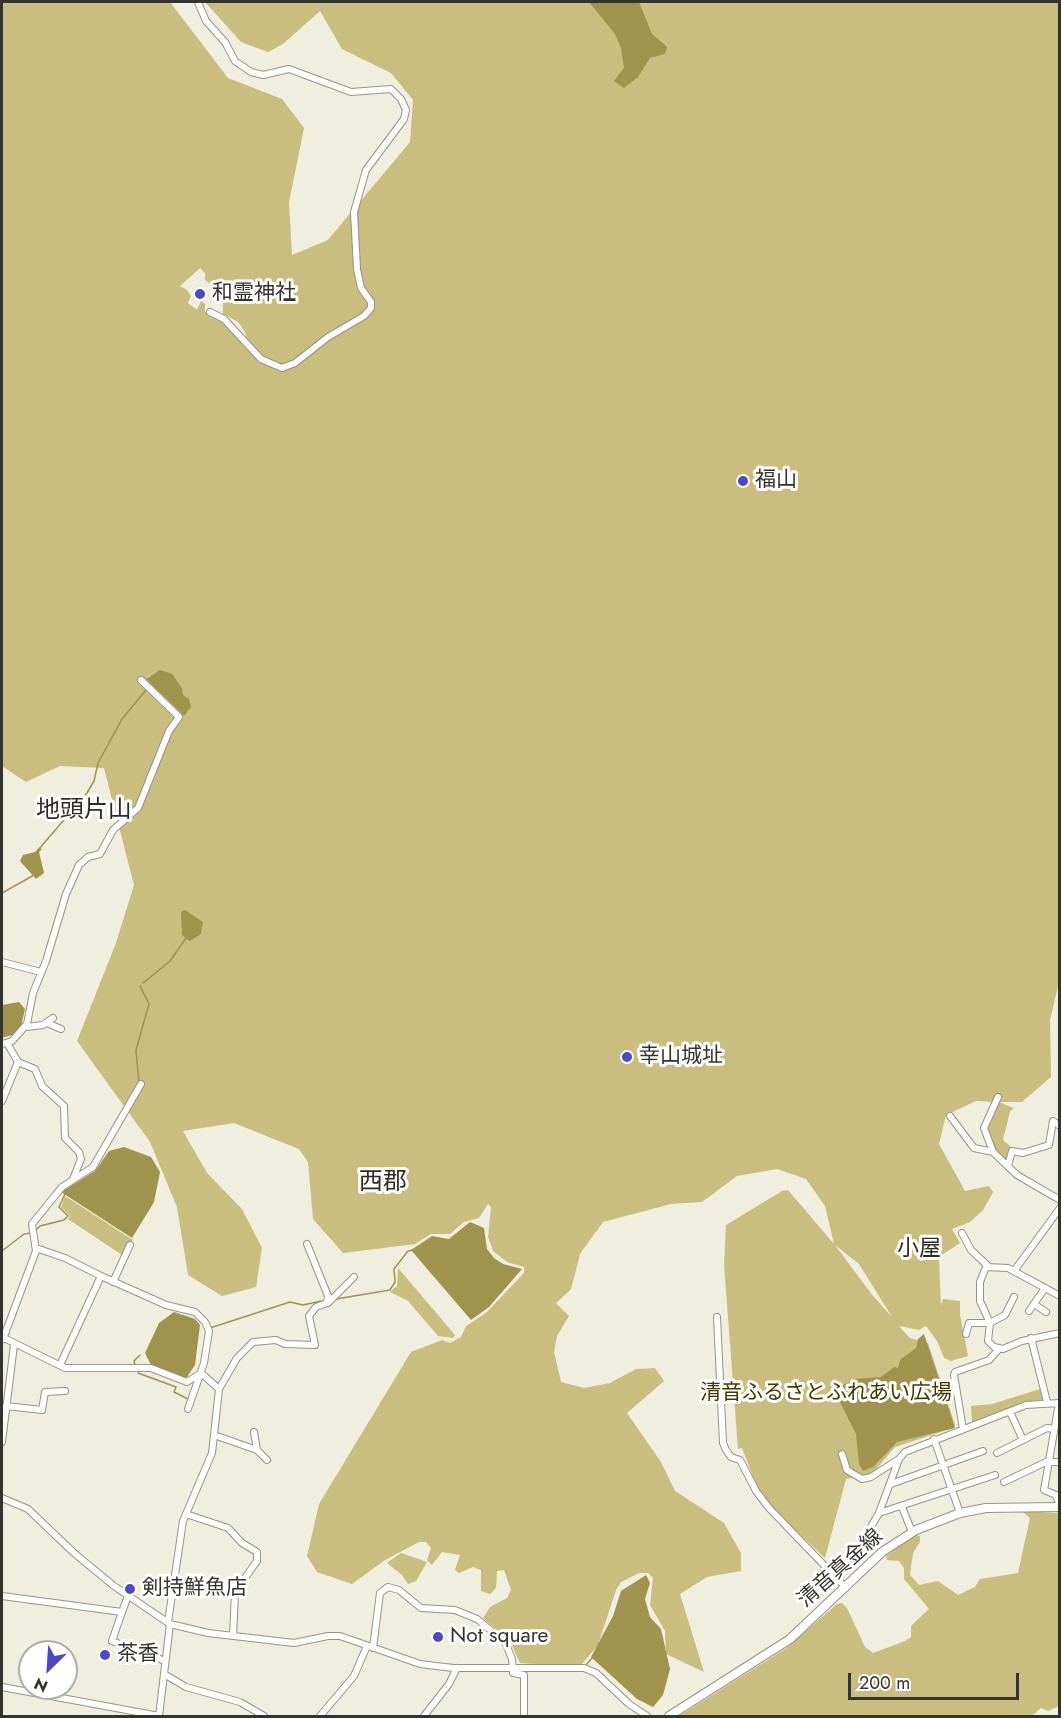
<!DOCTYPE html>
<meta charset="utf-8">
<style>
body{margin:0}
#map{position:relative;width:1061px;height:1718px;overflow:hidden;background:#f0eedf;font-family:Jost,sans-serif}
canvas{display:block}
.frame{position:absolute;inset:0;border:3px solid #34332e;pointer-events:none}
.north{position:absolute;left:18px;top:1640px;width:60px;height:60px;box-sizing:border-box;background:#fff;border:2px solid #aeadab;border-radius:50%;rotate:205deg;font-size:16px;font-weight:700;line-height:24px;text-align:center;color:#34332e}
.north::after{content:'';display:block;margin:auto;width:21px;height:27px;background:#4d49c0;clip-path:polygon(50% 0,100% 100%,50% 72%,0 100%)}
.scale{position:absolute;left:848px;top:1673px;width:171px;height:27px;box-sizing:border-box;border:3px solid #34332e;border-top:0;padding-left:8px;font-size:18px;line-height:21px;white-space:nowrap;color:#34332e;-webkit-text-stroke:4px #fff;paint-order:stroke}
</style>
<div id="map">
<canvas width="1061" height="1718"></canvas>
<div class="frame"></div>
<div class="north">N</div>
<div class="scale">200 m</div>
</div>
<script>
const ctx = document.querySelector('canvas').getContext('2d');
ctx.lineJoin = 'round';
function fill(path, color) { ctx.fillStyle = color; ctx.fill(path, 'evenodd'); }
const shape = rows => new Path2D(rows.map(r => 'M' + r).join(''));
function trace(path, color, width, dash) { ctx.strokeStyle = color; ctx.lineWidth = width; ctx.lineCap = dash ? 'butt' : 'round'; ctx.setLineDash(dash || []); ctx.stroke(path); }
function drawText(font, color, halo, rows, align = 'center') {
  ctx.font = font + ' Jost,"Noto Sans JP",sans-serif'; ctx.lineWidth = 6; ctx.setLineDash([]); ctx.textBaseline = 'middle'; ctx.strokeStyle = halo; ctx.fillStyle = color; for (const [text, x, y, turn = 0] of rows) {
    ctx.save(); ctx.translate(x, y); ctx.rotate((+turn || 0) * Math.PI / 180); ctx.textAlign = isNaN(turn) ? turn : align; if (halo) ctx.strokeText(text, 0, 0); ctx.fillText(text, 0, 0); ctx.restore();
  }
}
fill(shape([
 [2,2,170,2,228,78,282,99,304,128,289,202,292,255,328,240,410,142,413,100,391,73,342,49,320,11,283,44,268,52,241,42,205,2,1058,2,1059,982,1050,1020,1051,1077,1022,1102,999,1102,1014,1108,1010,1111,1003,1140,1011,1147,1008,1162,993,1152,985,1126,998,1102,976,1101,946,1115,939,1144,965,1191,989,1186,993,1192,983,1210,970,1222,952,1229,960,1243,939,1257,941,1306,943,1299,960,1301,960,1315,968,1356,951,1361,944,1358,937,1341,926,1326,919,1330,899,1326,910,1338,928,1343,955,1425,950,1429,895,1447,872,1474,846,1479,825,1558,761,1498,742,1448,738,1449,724,1265,726,1225,782,1191,788,1190,834,1244,825,1206,806,1179,777,1169,737,1176,702,1202,671,1204,603,1222,580,1254,571,1289,556,1303,569,1316,557,1336,554,1352,561,1382,584,1388,610,1383,636,1369,655,1368,664,1381,627,1413,661,1462,675,1491,724,1523,741,1553,741,1571,707,1577,680,1594,704,1672,666,1654,665,1631,650,1605,653,1578,648,1573,639,1573,621,1582,616,1590,598,1645,582,1664,550,1665,520,1663,510,1641,483,1618,490,1607,507,1598,511,1590,504,1570,497,1571,496,1588,490,1594,481,1591,481,1570,473,1567,459,1573,455,1570,460,1555,442,1552,432,1565,427,1560,431,1548,426,1542,419,1542,385,1560,352,1584,317,1572,307,1556,319,1504,411,1352,442,1340,450,1343,461,1337,466,1326,486,1313,524,1273,524,1267,507,1262,493,1251,488,1237,491,1207,488,1204,479,1218,464,1222,450,1234,431,1234,415,1244,343,1253,313,1219,308,1162,299,1149,234,1123,183,1131,207,1173,242,1209,262,1248,256,1287,222,1296,188,1275,177,1207,150,1142,77,1041,116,943,134,885,104,768,60,766,26,782,2,766],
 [200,268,205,273,205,280,223,293,223,314,238,322,245,332,247,341,244,345,223,320,205,312,205,304,201,301,197,310,188,303,191,296,187,290,180,286],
 [150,676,182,688,184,716,175,709,148,677],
 [835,1245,859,1264,892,1317,873,1296],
 [65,1196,133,1240,122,1255,68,1219,70,1216,61,1207],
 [398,1268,455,1335,453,1338,438,1336,408,1301,390,1292,397,1286],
 [1040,1389,1043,1400,1022,1402,986,1420,972,1422,971,1406,992,1404],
 [1022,1511,1059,1513,1059,1706,1048,1711,1041,1708,1032,1716,679,1716,785,1649,837,1604,842,1603,847,1608,865,1647,873,1653,905,1641,911,1637,911,1626,929,1609,904,1579,904,1568,899,1561,887,1560,886,1556,915,1535,920,1536,920,1542,913,1553,910,1575,919,1585,938,1581,958,1595,975,1587,980,1579,1018,1573,1030,1518],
 [401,1553,427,1562,416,1581,408,1584,402,1575,387,1563]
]), '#c9bd7f');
fill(shape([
 [589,2,639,2,652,34,667,47,665,54,650,58,638,77,624,88,614,81,624,68,621,48,615,34],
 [160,670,172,674,182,688,183,695,189,699,191,707,184,716,146,679],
 [39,848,42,849,39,852,44,873,36,879,20,861,23,855,35,852],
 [185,910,203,922,201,934,190,941,182,935,181,912],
 [19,1002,25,1009,21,1027,15,1034,2,1038,2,1005],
 [124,1147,151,1157,160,1172,154,1202,132,1238,61,1192,95,1171,109,1151],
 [470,1222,484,1228,487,1249,494,1258,503,1264,522,1269,489,1307,471,1320,411,1250,432,1236,449,1239],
 [174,1312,195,1319,200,1325,195,1365,187,1377,184,1378,151,1365,145,1353,159,1323],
 [924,1334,955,1428,897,1442,873,1467,863,1471,859,1464,856,1434,839,1400,841,1386,855,1379,881,1377,894,1367,898,1368,900,1360,916,1348,918,1339],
 [646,1575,650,1583,645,1599,650,1617,661,1629,670,1669,663,1695,653,1707,637,1699,591,1657,613,1616,621,1591]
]), '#a0934e');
trace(shape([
 [39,849,87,793,94,781,98,763,122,719,146,690],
 [2,893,34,875],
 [143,983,170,961,186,938],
 [139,1083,136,1050,149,1004,140,986],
 [36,1230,40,1226,64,1220,68,1216,59,1207,65,1194],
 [2,1251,24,1234,32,1233],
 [336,1299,390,1290,395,1282,394,1269,408,1251,413,1250],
 [210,1328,290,1302,303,1305,321,1301],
 [135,1365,134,1361,140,1355],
 [138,1373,176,1387,174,1392,188,1399],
 [585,1666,593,1657]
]), '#a0934e', 1.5);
const minor = shape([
 [198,2,206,21,225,42,235,61,251,72,263,75,289,69,351,92,391,89,401,99,406,110,404,119,366,170,354,212,357,269,361,288,371,302,371,308,364,316,328,337,295,363,282,368,261,359,224,319,210,312],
 [2,962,41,972],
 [47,1023,61,1029],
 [26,1027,43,1025,53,1018],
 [7,1043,18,1062,35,1069,42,1086,64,1106,65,1138,79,1152,81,1159,73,1179],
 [2,1044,12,1041,27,1024,33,993,46,961,66,894,79,865,88,857,100,854,113,830,138,808,169,731,179,717,141,680],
 [998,1097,984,1128,993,1152,1017,1175,1060,1200],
 [2,1101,18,1062],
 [950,1116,974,1148,993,1152],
 [1008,1166,1012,1151,1023,1153,1049,1145,1053,1121,1060,1126],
 [962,1233,971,1250,989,1267],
 [36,1248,65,1258,101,1276,60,1365],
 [1014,1271,1060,1208],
 [101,1276,166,1305,195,1312,205,1322,209,1331,204,1363,188,1409],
 [113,1282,130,1245],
 [1060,1296,1008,1268,986,1267,980,1282,980,1301,990,1323,988,1341,994,1347,1003,1349,1022,1341,1060,1333],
 [328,1303,354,1277],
 [1034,1304,1046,1312],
 [1029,1311,1045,1288],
 [717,1317,723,1443,726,1450,731,1457,740,1460,756,1491,769,1508,846,1588],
 [966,1334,969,1323,990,1323,1005,1315,1014,1297],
 [2,1337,65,1368,151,1368,187,1382,201,1373],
 [1031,1338,1047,1402],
 [3,1339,36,1251,32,1224,62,1187,93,1167,141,1084],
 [201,1373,219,1389],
 [1059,1403,1044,1490,1056,1495,1060,1506],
 [6,1406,42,1410,45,1392,65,1391],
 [1010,1412,1023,1440],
 [963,1429,954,1375,955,1372,989,1360,999,1349],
 [254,1432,257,1450],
 [214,1435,257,1450,267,1460],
 [934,1439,960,1513],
 [2,1442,14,1345],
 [997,1453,1047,1428,1054,1429],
 [842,1454,847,1470,862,1479,871,1477,899,1459],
 [1004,1482,1046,1462,1060,1462],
 [891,1484,983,1451],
 [2,1498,28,1509,74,1553,114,1586,170,1624],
 [902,1507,912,1532],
 [879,1513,995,1475],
 [186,1514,228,1528,242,1543,257,1552,257,1561,235,1592,233,1636],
 [835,1576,864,1539,879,1513,899,1459,905,1452,1026,1405,1060,1403],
 [2,1596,122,1612,128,1596],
 [122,1612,112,1641,165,1661],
 [168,1622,183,1521,212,1453,219,1389,237,1358,253,1342,276,1340,285,1344,315,1345,309,1316,316,1307,327,1303,328,1296,307,1244],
 [373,1648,380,1593,388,1587,399,1590,421,1608,455,1610,477,1619,505,1642,512,1659,513,1673,524,1675,524,1716],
 [164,1674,186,1687,240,1702,264,1716],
 [2,1687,159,1716,170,1624,208,1633,294,1643,328,1636,340,1636,420,1664,453,1668,584,1668,596,1673,629,1704,647,1716],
 [320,1716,354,1676,367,1646],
 [424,1716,449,1684,457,1668]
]);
const major = shape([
 [669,1716,790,1639,882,1552,916,1530,960,1513,986,1508,1060,1507]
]);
trace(minor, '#959386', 8);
trace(major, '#959386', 10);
trace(minor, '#fff', 6);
trace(major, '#fff', 8);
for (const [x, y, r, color] of [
 [200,294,6,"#4d49c0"],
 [743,481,6,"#4d49c0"],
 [627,1057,6,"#4d49c0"],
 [130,1589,6,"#4d49c0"],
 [438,1637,6,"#4d49c0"],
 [105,1655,6,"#4d49c0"]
]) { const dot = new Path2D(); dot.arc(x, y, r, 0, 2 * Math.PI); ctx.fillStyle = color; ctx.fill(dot); trace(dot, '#fff', 2); }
drawText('21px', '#34332e', '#fff', [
 ["和霊神社",212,294],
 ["福山",755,481],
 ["幸山城址",639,1057],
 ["剣持鮮魚店",142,1589],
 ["Not square",450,1637],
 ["茶香",117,1655]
], 'left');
drawText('21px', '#433900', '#fff', [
 ["清音ふるさとふれあい広場",826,1394]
]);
drawText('21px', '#34332e', '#fff', [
 ["清音真金線",841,1569,-42]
]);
drawText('22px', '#2e2c21', '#fff', [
 ["小屋",919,1250]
]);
drawText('24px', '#2e2c21', '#fff', [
 ["地頭片山",84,811],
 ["西郡",383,1183]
]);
</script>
